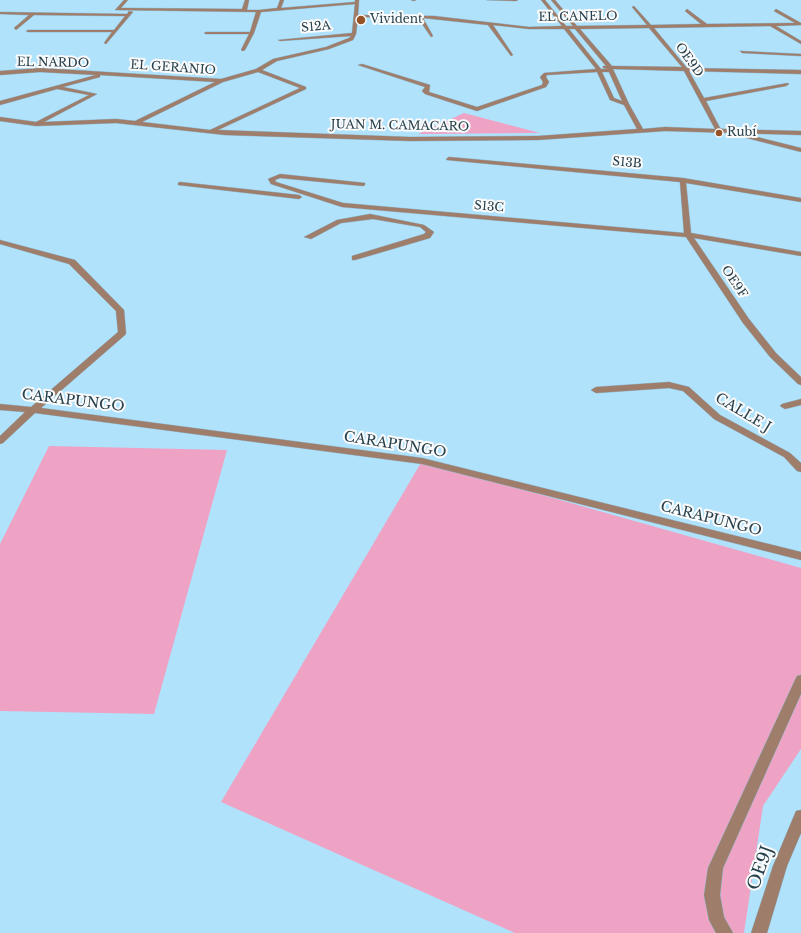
<!DOCTYPE html>
<meta charset="utf-8">
<style>
body{margin:0}
canvas{display:block;background:#b1e2fc}
</style>
<canvas width="801" height="933"></canvas>
<script>
const ctx = document.querySelector('canvas').getContext('2d');
ctx.lineJoin = 'round';
function fill(path, color) { ctx.fillStyle = color; ctx.fill(path, 'evenodd'); }
const shape = rows => new Path2D(rows.map(r => 'M' + r).join(''));
function trace(path, color, width, dash) { ctx.strokeStyle = color; ctx.lineWidth = width; ctx.lineCap = dash ? 'butt' : 'round'; ctx.setLineDash(dash || []); ctx.stroke(path); }
function drawText(font, color, halo, rows, align = 'center') {
  ctx.font = font + ' "Libre Baskerville",serif'; ctx.lineWidth = 4; ctx.setLineDash([]); ctx.textBaseline = 'middle'; ctx.strokeStyle = halo; ctx.fillStyle = color; for (const [text, x, y, turn = 0] of rows) {
    ctx.save(); ctx.translate(x, y); ctx.rotate((+turn || 0) * Math.PI / 180); ctx.textAlign = isNaN(turn) ? turn : align; if (halo) ctx.strokeText(text, 0, 0); ctx.fillText(text, 0, 0); ctx.restore();
  }
}
fill(shape([
 [464,113,540,133,418,134],
 [49,446,227,450,154,714,0,711,0,544],
 [422,461,801,568,801,749,763,806,744,933,515,933,221,802]
]), '#eea3c5');
const minor = shape([
 [124,0,128,0,121,8,242,9,245,0,249,0,247,10,259,10,277,8,280,0,284,0,281,8,355,2,355,0,359,0,358,15,434,16,529,27,562,26,541,0,545,0,566,26,573,26,551,0,555,0,577,26,647,25,632,7,634,6,651,25,701,24,685,11,687,9,707,24,795,23,774,11,776,9,801,23,801,25,776,26,801,41,801,44,770,26,654,28,687,68,801,70,801,74,689,71,704,98,788,83,789,84,786,86,706,101,720,128,723,129,801,131,801,135,665,131,538,140,410,141,225,135,116,123,36,126,0,121,0,117,36,122,89,95,57,89,0,105,0,101,96,75,40,72,0,75,0,71,40,68,221,79,256,69,273,59,326,47,349,38,351,36,280,41,278,40,352,33,355,4,261,12,254,33,245,50,243,51,241,50,249,34,206,34,204,33,206,32,250,32,256,12,115,10,124,0],
 [358,17,418,18,431,37,433,36,423,18,488,25,511,56,513,55,493,25,529,29,564,29,596,69,544,73,540,77,543,82,542,85,477,107,429,92,430,85,362,64,358,65,425,87,422,91,425,94,477,111,546,87,549,82,546,77,547,75,597,72,610,100,624,105,637,129,538,136,410,137,218,130,306,89,306,87,262,70,277,61,329,49,353,40,356,34,358,17],
 [649,28,682,67,612,66,580,29,649,28],
 [569,29,575,29,606,66,603,66,603,68,608,69,601,69,569,29],
 [613,69,684,71,715,129,665,127,643,129,629,104,613,69],
 [258,72,300,88,210,130,142,122,223,82,258,72],
 [602,72,609,72,622,101,614,98,602,72],
 [100,75,215,82,135,121,116,119,44,122,97,94,63,87,100,77,100,75],
 [411,0,416,0,414,1,411,0],
 [487,0,518,0,516,1,487,0],
 [129,11,133,12,106,44,104,43,112,32,28,32,26,31,28,30,114,30,125,16,34,15,16,30,14,28,29,15,0,14,0,12,127,14,129,11],
 [740,51,801,54,801,56,742,53,740,51],
 [741,133,801,148,801,152,739,136,738,135,741,133],
 [449,157,683,178,801,198,801,202,686,183,691,233,801,252,801,256,694,238,749,319,776,353,801,377,801,385,798,384,770,357,743,323,686,237,342,207,271,184,268,179,280,174,365,183,365,185,363,186,280,178,275,180,276,182,343,203,684,233,680,182,447,160,446,159,449,157],
 [180,182,299,195,302,197,299,199,178,185,178,183,180,182],
 [370,214,424,225,434,232,430,238,355,260,352,260,352,256,424,234,426,232,420,227,373,219,341,223,311,239,304,237,337,220,370,214],
 [0,240,75,260,124,310,126,333,125,335,41,408,422,458,801,552,801,560,422,464,35,413,3,443,0,444,0,436,25,412,0,410,0,404,31,407,118,332,116,311,69,264,0,244,0,240],
 [669,382,689,387,720,415,790,453,801,463,801,472,797,471,784,457,714,419,683,391,669,388,596,393,591,390,596,387,669,382],
 [801,399,801,405,785,409,780,406,782,404,801,399],
 [801,675,801,694,723,868,720,895,724,917,733,933,716,933,709,920,704,895,708,868,795,680,797,676,801,675],
 [801,810,801,833,787,866,767,933,751,933,773,866,796,811,801,810]
]);
trace(minor, '#92bed6', 1);
fill(minor, '#9e7d6a');
for (const [x, y, r, color] of [
 [361,20,5,"#965125"],
 [719,133,4,"#965125"]
]) { const dot = new Path2D(); dot.arc(x, y, r, 0, 2 * Math.PI); ctx.fillStyle = color; ctx.fill(dot); trace(dot, '#fbfbfb', 1.5); }
drawText('12px', '#26404d', '#fbfbfb', [
 ["EL CANELO",578,17,-1],
 ["S12A",316,27,-5],
 ["OE9D",689,60,54],
 ["EL NARDO",53,63,1],
 ["EL GERANIO",173,68,4],
 ["JUAN M. CAMACARO",400,126,1],
 ["S13B",627,163,5],
 ["S13C",489,207,5],
 ["OE9F",734,282,56]
]);
drawText('12px', '#26404d', '#fbfbfb', [
 ["Vivident",370,20],
 ["Rubí",727,133]
], 'left');
drawText('14px', '#26404d', '#fbfbfb', [
 ["CARAPUNGO",73,401,7],
 ["CALLE J",743,413,31],
 ["CARAPUNGO",395,445,9],
 ["CARAPUNGO",711,519,14]
]);
drawText('17px', '#26404d', '#fbfbfb', [
 ["OE9J",761,868,-70]
]);
</script>
